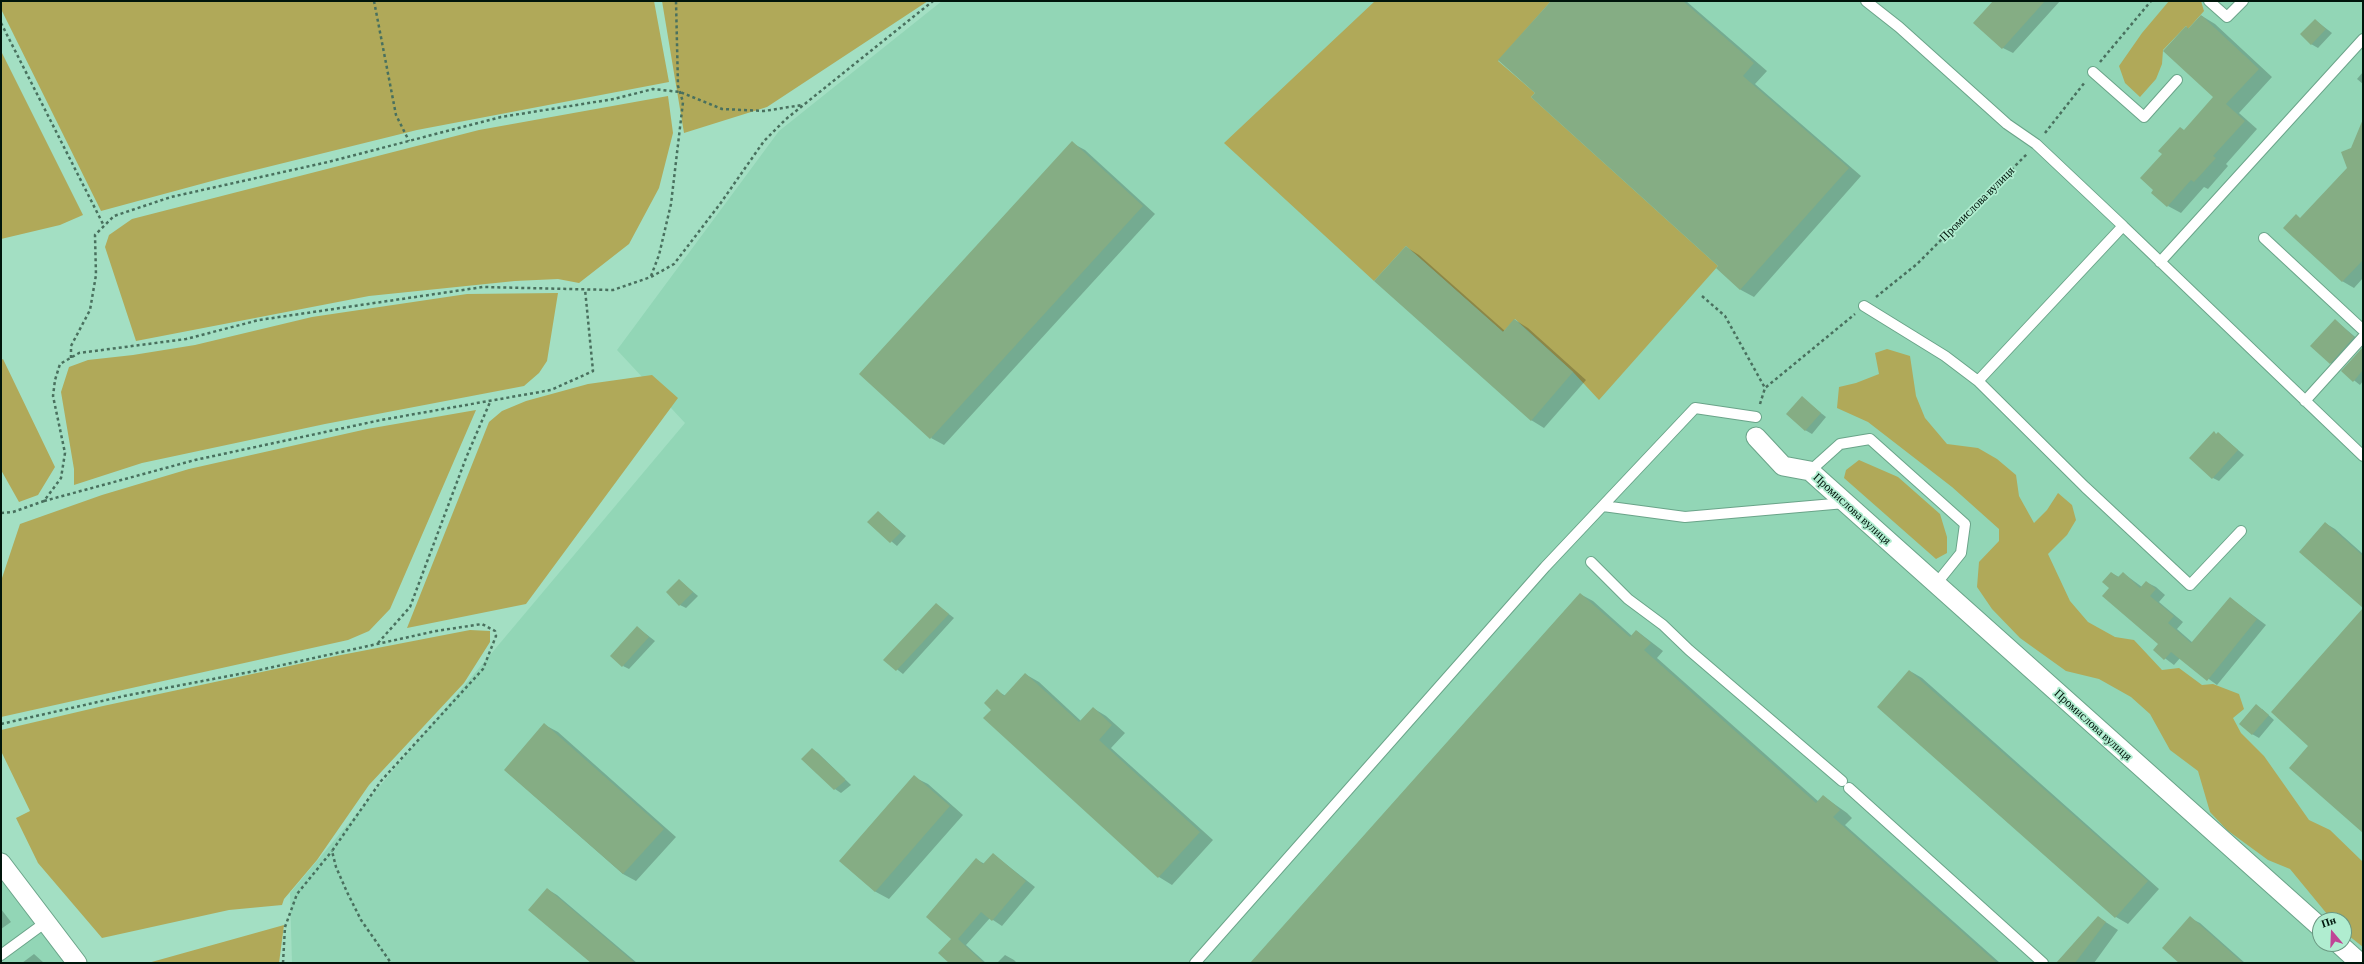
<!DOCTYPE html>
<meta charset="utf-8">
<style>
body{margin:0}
#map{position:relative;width:2364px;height:964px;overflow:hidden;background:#a3dfc3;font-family:"Crimson Pro",serif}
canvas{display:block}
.frame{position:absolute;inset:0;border:2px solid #00150b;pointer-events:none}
.north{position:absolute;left:2312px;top:912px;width:40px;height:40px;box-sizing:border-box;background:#b0edd0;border:1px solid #6a9781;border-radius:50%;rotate:341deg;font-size:11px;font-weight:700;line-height:16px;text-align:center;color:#00150b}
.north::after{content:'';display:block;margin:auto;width:14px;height:18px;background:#c04596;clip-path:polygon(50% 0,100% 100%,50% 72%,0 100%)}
</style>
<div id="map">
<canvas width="2364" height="964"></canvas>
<div class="frame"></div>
<div class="north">Пн</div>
</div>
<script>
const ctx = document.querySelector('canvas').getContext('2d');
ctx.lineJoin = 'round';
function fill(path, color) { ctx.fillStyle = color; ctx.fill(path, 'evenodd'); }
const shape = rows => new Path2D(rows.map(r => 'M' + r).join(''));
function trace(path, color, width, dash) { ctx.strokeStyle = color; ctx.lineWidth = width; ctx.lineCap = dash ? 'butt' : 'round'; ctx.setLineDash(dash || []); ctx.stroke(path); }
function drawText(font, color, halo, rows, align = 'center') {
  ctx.font = font + ' "Crimson Pro",serif'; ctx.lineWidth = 3.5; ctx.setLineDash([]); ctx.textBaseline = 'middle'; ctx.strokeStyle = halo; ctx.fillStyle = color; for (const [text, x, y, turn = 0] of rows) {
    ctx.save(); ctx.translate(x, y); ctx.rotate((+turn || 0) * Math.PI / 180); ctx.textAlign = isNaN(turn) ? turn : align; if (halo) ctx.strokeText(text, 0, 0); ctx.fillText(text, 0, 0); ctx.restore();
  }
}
fill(shape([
 [942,1,2363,1,2363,963,292,963,290,893,685,423,617,350,779,131],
 [2320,920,2344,920,2344,944,2320,944],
 [1,860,86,963,1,963]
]), '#92d6b6');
fill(shape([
 [1,1,654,1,669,82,417,130,223,178,101,211,1,9],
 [662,1,928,1,767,107,684,133],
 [1375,1,1551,1,1498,61,1535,93,1531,97,1718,266,1599,400,1573,372,1515,319,1503,332,1406,246,1374,281,1224,143],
 [2169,1,2201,1,2204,11,2188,29,2186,26,2163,50,2162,64,2156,79,2140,97,2125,83,2119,66,2142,33],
 [1,51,83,215,60,225,1,239],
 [668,96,673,133,659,188,629,244,579,283,558,279,515,281,369,296,136,341,105,247,109,235,132,219,479,130],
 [558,293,547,361,539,373,524,386,325,424,142,463,74,485,74,469,61,392,69,367,88,360,133,355,195,345,312,317,467,294],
 [1887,349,1910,356,1916,396,1925,418,1947,444,1978,448,1997,459,2016,475,2019,496,2034,523,2047,510,2058,493,2072,505,2076,520,2067,535,2048,554,2070,601,2088,622,2115,637,2134,640,2162,670,2179,668,2202,685,2213,684,2239,694,2244,709,2233,718,2241,733,2264,756,2309,820,2330,830,2362,861,2363,947,2344,932,2344,920,2332,920,2290,869,2268,860,2227,830,2210,812,2198,771,2170,750,2150,714,2131,697,2099,679,2066,671,2020,638,1992,609,1977,587,1979,562,1999,541,1999,529,1952,487,1868,422,1837,408,1839,387,1856,383,1879,374,1875,353],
 [3,359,55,467,38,495,19,502,1,470,1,360],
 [652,375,678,398,526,604,407,628,489,422,502,411,526,401,588,384],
 [476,410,390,609,369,631,348,640,1,717,1,581,20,524,102,495,189,469,367,429],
 [1859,460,1898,477,1940,514,1947,537,1947,553,1936,559,1844,478,1846,470],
 [470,630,490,631,490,642,464,683,369,785,317,860,284,899,282,905,229,910,102,938,38,863,16,818,30,811,1,751,1,730,103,706,336,656],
 [284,925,279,963,148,963]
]), '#b0a959');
fill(shape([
 [1552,1,1686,1,1767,71,1755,84,1861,176,1754,297,1741,290,1717,268,1720,266,1536,93],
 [1994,1,2060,1,2013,53,2003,48],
 [2202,16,2215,24,2272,77,2239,113,2257,129,2226,164,2228,166,2208,189,2204,187,2181,213,2168,206,2185,131,2215,97,2186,27,2189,29],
 [2315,20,2332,33,2318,48,2311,44],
 [2363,72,2363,84,2357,79],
 [2363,142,2363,278,2354,288,2342,281,2301,219,2348,168],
 [1072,143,1085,150,1155,214,944,445,931,438],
 [1406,247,1419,255,1505,331,1515,320,1528,328,1586,380,1544,428,1531,420],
 [2335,320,2360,341,2337,366,2331,363],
 [2363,348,2363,381,2360,385,2342,371],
 [1802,398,1826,417,1812,434,1805,430],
 [2218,433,2244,455,2219,481,2213,478],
 [878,512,906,536,897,546,868,522],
 [2325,523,2335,529,2363,554,2363,596],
 [2111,573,2119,577,2123,573,2142,587,2146,582,2156,587,2165,595,2159,602,2183,622,2177,629,2193,643,2230,598,2266,625,2217,685,2180,658,2174,665,2154,650,2159,644,2110,588],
 [679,580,698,596,686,608,680,605],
 [1580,594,1593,601,1632,636,1637,631,1663,651,1657,658,1819,802,1823,796,1847,813,1852,818,1845,825,2000,963,1251,963],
 [936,604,954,618,903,674,885,660],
 [637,627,655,641,629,669,623,666],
 [1910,671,1922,678,2159,889,2128,924,2116,917],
 [1025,674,1039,682,1081,721,1093,708,1106,716,1125,733,1111,748,1213,840,1172,885,1159,877,985,718,993,710,997,691,1006,696],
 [2262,709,2274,720,2259,738,2252,734],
 [545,725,558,732,676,837,636,881,623,874,505,770],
 [812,749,818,753,851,785,841,793,835,789],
 [914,777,928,784,963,815,889,899,876,892,841,861],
 [993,854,1035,887,1002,926,990,918,966,945,986,963,951,963,952,939,977,860,985,864],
 [547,889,557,895,637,963,593,963],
 [1,909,11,922,1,929],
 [2098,917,2118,930,2094,963,2057,963],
 [2190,918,2200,923,2245,963,2181,963],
 [34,954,44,963,22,963],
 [1005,955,1014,960,1017,963,997,963]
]), '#0003');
fill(shape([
 [1551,1,1683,1,1754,63,1743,76,1849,168,1740,290,1716,268,1718,266,1531,97,1535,93,1498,60],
 [1993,1,2045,1,2002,49,1973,23],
 [2201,15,2259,69,2226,104,2245,121,2213,156,2216,158,2194,182,2191,180,2167,207,2151,193,2153,190,2140,178,2162,154,2158,151,2180,127,2184,130,2213,97,2163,51,2186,26,2188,29],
 [2315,19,2326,29,2311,45,2300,34],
 [2363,119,2363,260,2342,282,2283,228,2296,214,2300,218,2347,168,2341,152,2351,148],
 [1072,141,1143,206,930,439,859,374],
 [1406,246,1503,332,1514,319,1573,372,1531,421,1374,281],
 [2335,319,2354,337,2330,364,2310,346],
 [2362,348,2363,370,2353,382,2341,371],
 [1802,396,1821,413,1805,431,1786,414],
 [2214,431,2216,434,2218,432,2238,450,2212,479,2189,458],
 [878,511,901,532,890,543,867,522],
 [2325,522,2363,556,2363,833,2289,768,2308,746,2271,712,2363,608,2299,552],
 [2111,572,2118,577,2123,572,2140,588,2146,581,2156,589,2150,596,2174,616,2168,623,2191,643,2230,597,2257,619,2207,681,2171,652,2164,660,2153,650,2158,644,2102,596,2109,588,2102,582],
 [679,579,693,592,679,606,666,592],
 [1580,593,1630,637,1636,630,1651,643,1644,650,1816,803,1823,795,1834,804,1840,810,1833,817,1997,963,1250,963],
 [936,603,949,614,896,671,883,660],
 [637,626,649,637,622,667,610,656],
 [1909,670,2148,881,2115,918,1877,707],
 [1025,673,1079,722,1093,707,1112,725,1099,740,1200,832,1158,878,983,718,991,710,984,703,997,689,1004,696],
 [2256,704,2269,715,2252,735,2239,724],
 [544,723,664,829,623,874,504,770],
 [812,748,845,779,845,781,834,790,801,759],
 [914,775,950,806,875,892,839,861],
 [993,853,1026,881,992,921,981,912,958,939,984,963,949,963,938,953,951,939,926,917,976,858,983,864],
 [547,888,635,963,591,963,528,910],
 [2098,916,2106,922,2075,963,2056,963],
 [2190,916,2243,963,2179,963,2162,948]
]), '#85ad84');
const lane = shape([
 [2209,1,2227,17,2243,1],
 [2093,72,2144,117,2177,80],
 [2123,226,2363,456],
 [2264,238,2363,330],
 [2160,262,2363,39],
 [1864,306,1945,356,1978,381,2123,226,2036,144,2007,124,1899,27,1866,1],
 [1978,381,2085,487,2190,585,2241,531],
 [2305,401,2363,337],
 [1810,471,1840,444,1870,439,1965,524,1961,553,1936,584],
 [1603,506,1685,517,1845,503],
 [1591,562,1628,599,1663,625,1689,650,1842,781],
 [1849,788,2043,963],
 [1,955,46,922],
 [1195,963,1545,567,1695,408,1756,417]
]);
const street = shape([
 [1756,437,1783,466,1810,471,2320,927],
 [1,863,77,963],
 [2339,944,2360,963]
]);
trace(lane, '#6aa489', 12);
trace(street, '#6aa489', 21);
trace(shape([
 [374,1,396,115,409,141],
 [1,23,104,226],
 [2100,62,2151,1],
 [2045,133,2085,82],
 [651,276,659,255,671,204,683,102,678,86,676,1],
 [1702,296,1725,316,1765,388],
 [1876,297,1917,264,2027,154],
 [71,358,71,346,90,310,96,275,95,235,114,216,171,197,328,162,501,117,614,99,653,89,680,92,722,109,764,111,802,105],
 [1760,404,1765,388,1855,314],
 [44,501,195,460,381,420,551,390,593,371,585,289],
 [1,513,13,512,44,501,61,478,65,453,53,396,55,380,60,364,79,353,186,339,259,320,483,287,613,290,651,277,674,264,720,204,764,141,786,119,933,1],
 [378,643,410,607,466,458,490,402],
 [1,724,124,696,255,671,436,631,482,624,495,631,496,636,483,669,381,781,332,851,336,867,347,892,361,920,391,963],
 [283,963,285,927,297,894,332,851]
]), '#49705e', 2.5, [3, 3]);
trace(lane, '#fff', 10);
trace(street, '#fff', 19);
drawText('12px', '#00150b', '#b0edd0', [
 ["Промислова вулиця",1977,204,-45],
 ["Промислова вулиця",1852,509,42],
 ["Промислова вулиця",2093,725,42]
]);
</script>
